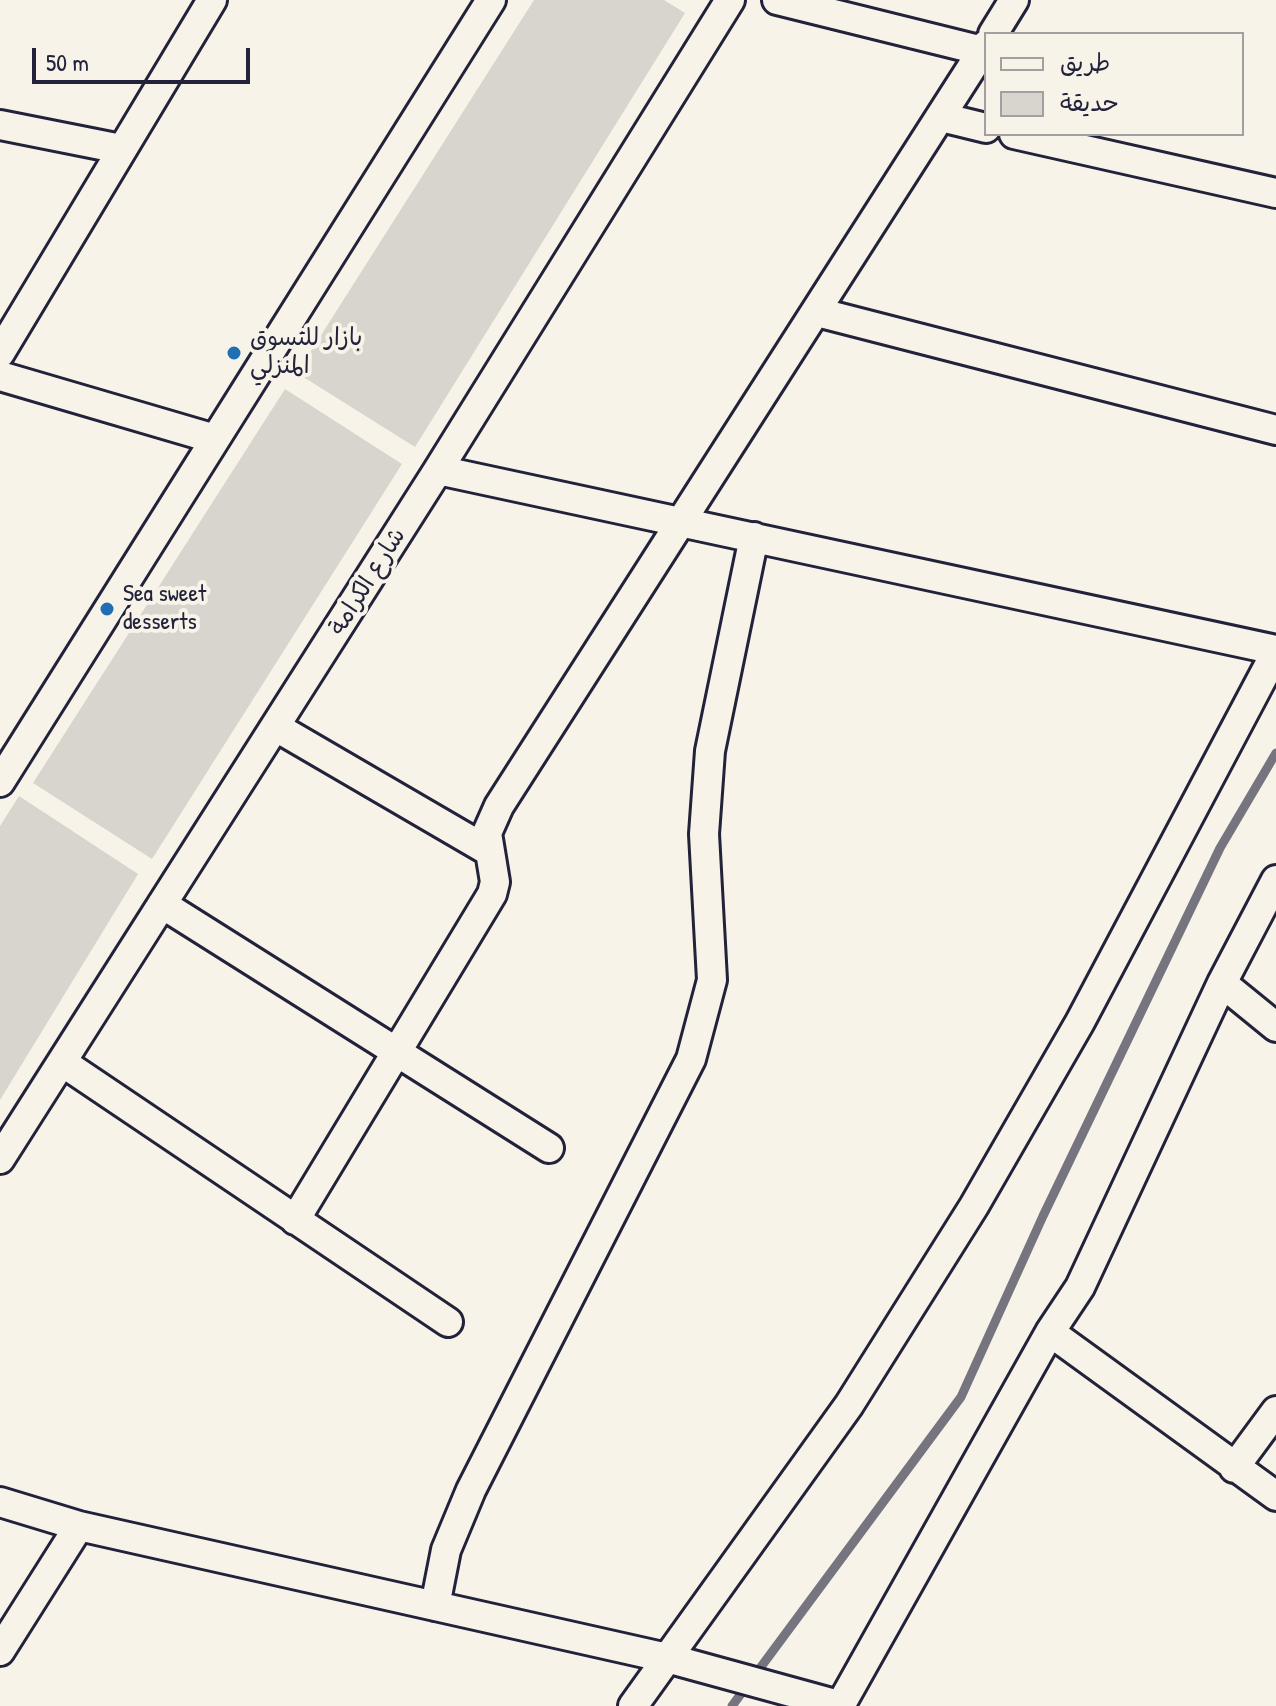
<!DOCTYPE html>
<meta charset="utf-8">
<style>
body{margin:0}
#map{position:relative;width:1276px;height:1706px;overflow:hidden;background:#f7f3e8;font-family:"Patrick Hand","Playpen Sans Arabic",sans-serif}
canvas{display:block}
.legend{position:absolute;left:984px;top:32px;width:260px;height:104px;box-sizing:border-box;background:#f7f3e8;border:2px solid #a29fa3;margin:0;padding:10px 14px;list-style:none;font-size:24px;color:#22223b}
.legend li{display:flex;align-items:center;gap:16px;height:40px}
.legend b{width:40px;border:2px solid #a29fa3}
.scale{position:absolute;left:32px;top:48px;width:218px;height:36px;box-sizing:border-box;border:4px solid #22223b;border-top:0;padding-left:10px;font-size:24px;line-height:28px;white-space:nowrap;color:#22223b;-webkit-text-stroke:6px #f7f3e8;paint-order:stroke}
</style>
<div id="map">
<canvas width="1276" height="1706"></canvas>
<ul class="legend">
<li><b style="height:10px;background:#f7f3e8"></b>طريق</li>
<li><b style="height:22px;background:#d8d5cf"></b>حديقة</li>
</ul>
<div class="scale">50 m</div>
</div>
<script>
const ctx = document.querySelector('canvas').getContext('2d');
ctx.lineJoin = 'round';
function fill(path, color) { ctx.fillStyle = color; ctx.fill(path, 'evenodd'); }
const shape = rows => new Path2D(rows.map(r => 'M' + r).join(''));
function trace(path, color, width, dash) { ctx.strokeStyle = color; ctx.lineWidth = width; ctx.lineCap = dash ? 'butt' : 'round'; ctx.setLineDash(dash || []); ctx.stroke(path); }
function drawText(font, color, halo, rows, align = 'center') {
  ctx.font = font + ' "Patrick Hand","Playpen Sans Arabic",sans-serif'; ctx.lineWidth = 8; ctx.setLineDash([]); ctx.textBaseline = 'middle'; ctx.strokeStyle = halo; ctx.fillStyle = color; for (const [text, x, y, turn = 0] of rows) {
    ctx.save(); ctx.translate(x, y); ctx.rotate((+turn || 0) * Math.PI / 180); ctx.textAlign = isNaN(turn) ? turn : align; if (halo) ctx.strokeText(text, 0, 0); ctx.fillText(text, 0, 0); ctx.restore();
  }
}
fill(shape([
 [534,0,664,0,685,13,415,447,297,373],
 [285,389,402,464,152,859,33,783],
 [19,796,138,874,0,1100,0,826]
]), '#d8d5cf');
trace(shape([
 [732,1706,961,1397,1043,1216,1220,848,1276,753]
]), '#76747f', 9);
const minor = shape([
 [777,0,983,51],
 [993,34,1014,0],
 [941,117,986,128],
 [0,125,121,149],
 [1014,134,1276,193],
 [817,312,1276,430],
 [0,353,212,0],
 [0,376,215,439],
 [438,470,1276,650],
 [276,727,487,850],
 [0,782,491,0],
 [162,904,549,1148],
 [1222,983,1276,1027],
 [62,1062,448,1322],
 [0,1159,438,470,730,0],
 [295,1220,492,894,495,882,487,833,499,806,986,45],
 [1050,1332,1276,1496],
 [1234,1468,1276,1411],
 [0,1502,79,1526,667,1658,842,1706],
 [435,1606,446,1550,471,1490,691,1059,712,980,704,834,710,751,754,537],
 [0,1651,79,1526],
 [633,1706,849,1405,974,1206,1080,1022,1276,652],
 [840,1706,1050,1332,1080,1287,1222,983,1276,880]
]);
trace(minor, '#22223b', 34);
trace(minor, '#f7f3e8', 28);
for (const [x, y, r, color] of [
 [234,353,8,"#1f6fb2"],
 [107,609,8,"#1f6fb2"]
]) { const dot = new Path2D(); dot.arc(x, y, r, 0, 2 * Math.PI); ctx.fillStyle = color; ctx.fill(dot); trace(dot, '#f7f3e8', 3); }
drawText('24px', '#22223b', '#f7f3e8', [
 ["بازار للتسوق",250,339],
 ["المنزلي",250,367],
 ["Sea sweet",123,595],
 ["desserts",123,623]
], 'left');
drawText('24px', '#22223b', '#f7f3e8', [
 ["شارع الكرامة",368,582,-58]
]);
</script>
